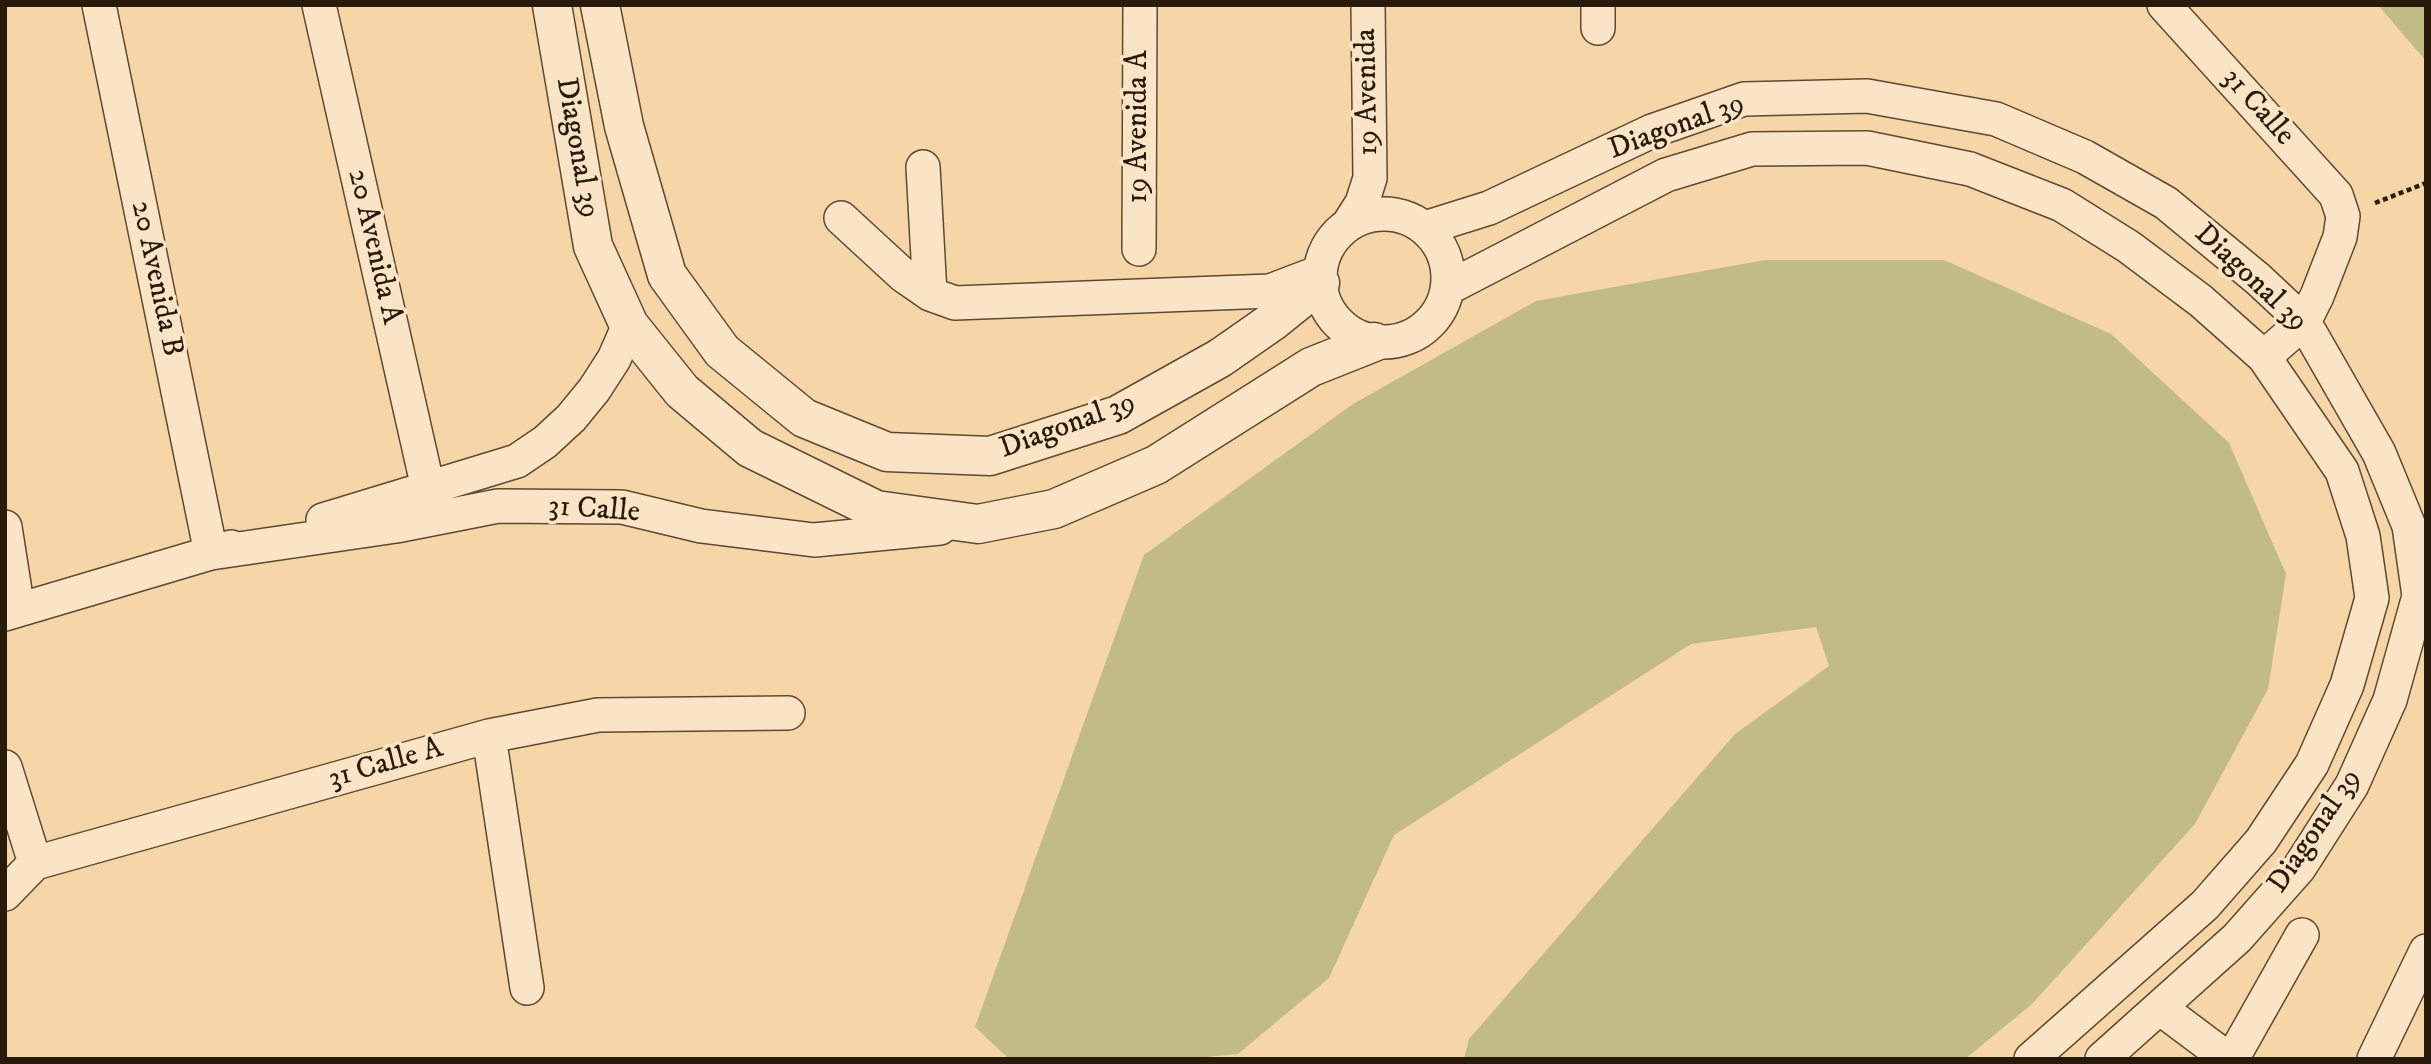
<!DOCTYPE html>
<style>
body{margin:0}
#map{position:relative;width:2431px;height:1064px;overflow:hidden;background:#f6d5a7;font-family:"IM FELL DW Pica",serif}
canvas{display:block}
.frame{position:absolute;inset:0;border:7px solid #291b0c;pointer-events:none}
</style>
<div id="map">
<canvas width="2431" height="1064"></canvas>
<div class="frame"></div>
</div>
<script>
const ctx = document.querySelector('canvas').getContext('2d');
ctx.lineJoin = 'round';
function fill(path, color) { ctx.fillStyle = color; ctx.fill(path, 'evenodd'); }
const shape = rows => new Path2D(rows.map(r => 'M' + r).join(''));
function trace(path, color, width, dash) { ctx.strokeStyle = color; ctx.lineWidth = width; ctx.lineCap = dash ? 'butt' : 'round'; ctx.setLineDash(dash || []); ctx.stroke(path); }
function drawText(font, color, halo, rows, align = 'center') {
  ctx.font = font + ' "IM FELL DW Pica",serif'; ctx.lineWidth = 7; ctx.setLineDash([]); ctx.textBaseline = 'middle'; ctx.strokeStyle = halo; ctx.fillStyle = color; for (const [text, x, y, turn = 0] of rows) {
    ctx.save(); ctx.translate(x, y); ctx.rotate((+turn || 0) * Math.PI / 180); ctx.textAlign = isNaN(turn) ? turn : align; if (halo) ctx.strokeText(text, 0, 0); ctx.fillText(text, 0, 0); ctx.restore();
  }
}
fill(shape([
 [2378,5,2426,5,2426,61],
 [1765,260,1944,260,2111,334,2229,443,2286,574,2268,689,2195,824,2032,1004,1965,1059,1464,1059,1469,1039,1735,734,1829,666,1816,627,1691,644,1394,835,1329,978,1238,1054,1185,1059,1009,1059,975,1027,1144,555,1353,404,1536,301]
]), '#c0bc84');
const minor = shape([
 [99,5,211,553,396,526,498,506,622,507,701,526,814,540,940,528],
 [319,5,428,488],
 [2164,5,2336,195,2343,216,2340,237,2317,296,2304,322,2264,357],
 [1598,28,1598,5],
 [923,167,930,294],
 '1320 278a64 64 0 1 1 128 0a64 64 0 1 1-128 0Z',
 [841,218,904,276,930,294,955,303,1270,291,1320,272],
 [1348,225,1362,203,1370,178,1368,5],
 [1425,228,1489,208,1652,131,1744,99,1867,96,1996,119,2085,157,2166,203,2258,279,2304,322,2379,453,2409,526,2419,596,2390,700,2352,785,2299,868,2237,938,2102,1059],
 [1139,249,1140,5],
 [1448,288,1666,175,1752,149,1867,148,1970,169,2062,205,2129,247,2201,301,2264,357,2342,471,2363,536,2372,598,2347,685,2312,764,2261,841,2205,905,2031,1059],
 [323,520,517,461,545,442,571,418,594,390,614,359,629,325],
 [5,527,18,610],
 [5,614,231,547],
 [489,736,527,988],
 [5,767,35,863],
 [5,894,35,863,489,736,598,715,788,713],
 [2160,1008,2228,1059],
 [2232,1059,2302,935],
 [2374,1059,2426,951]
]);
const tertiary = shape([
 [552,5,593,246,629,325,682,391,750,448,876,510,978,524,1054,509,1156,465,1311,367,1374,342],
 [600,5,624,126,667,275,722,351,804,418,887,452,990,456,1118,415,1220,358,1273,321,1320,283]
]);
trace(minor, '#5c4a33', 36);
trace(tertiary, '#5c4a33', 41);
trace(shape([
 [2375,203,2426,183]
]), '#291b0c', 4.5, [5, 3.5]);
trace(minor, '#f9e4c6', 33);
trace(tertiary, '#f9e4c6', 38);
drawText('30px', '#291b0c', '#f9e4c6', [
 ["19 Avenida",1369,92,-91],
 ["31 Calle",2257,108,48],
 ["19 Avenida A",1140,127,-90],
 ["Diagonal 39",1677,128,-20],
 ["Diagonal 39",576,148,80],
 ["20 Avenida A",373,247,77],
 ["20 Avenida B",155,279,78],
 ["Diagonal 39",2250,279,43],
 ["Diagonal 39",1068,427,-20],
 ["31 Calle",594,511,4],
 ["31 Calle A",386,765,-16],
 ["Diagonal 39",2316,832,-56]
]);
</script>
